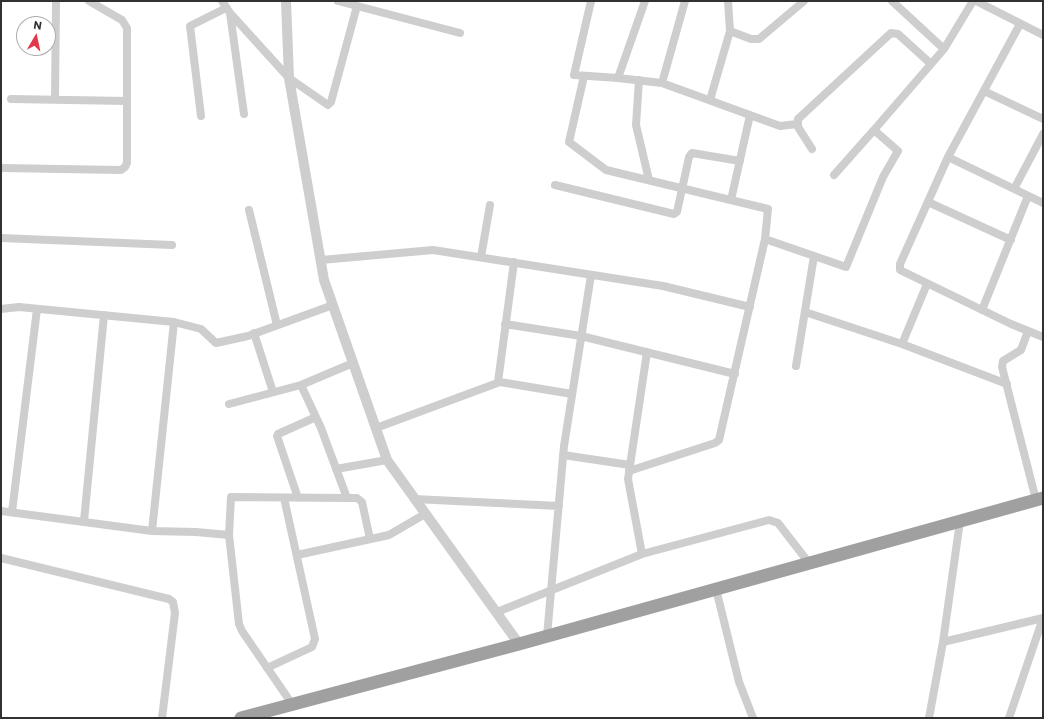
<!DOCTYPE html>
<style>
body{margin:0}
#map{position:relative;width:1044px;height:719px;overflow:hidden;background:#fff;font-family:Commissioner,sans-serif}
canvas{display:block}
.frame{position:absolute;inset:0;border:2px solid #313131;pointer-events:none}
.north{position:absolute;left:16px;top:16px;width:40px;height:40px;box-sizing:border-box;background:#fff;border:1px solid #adadad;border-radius:50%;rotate:9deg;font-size:11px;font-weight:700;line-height:16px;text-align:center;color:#313131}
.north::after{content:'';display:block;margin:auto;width:14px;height:18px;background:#e3384b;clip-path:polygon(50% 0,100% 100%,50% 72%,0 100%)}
</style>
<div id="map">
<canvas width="1044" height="719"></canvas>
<div class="frame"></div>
<div class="north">N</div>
</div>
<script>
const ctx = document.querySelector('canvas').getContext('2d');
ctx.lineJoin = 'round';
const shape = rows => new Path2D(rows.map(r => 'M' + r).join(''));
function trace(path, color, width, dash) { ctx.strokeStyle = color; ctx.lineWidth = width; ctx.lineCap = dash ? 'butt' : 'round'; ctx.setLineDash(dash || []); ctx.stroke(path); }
trace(shape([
 [222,1,230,13,289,78,328,105,331,102,357,6],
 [338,1,460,33],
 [591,1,574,75,618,78,645,1],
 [892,1,944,49,973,1],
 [976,1,1043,35],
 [230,13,244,114],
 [1020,24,948,157,1043,203],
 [730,31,751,39,759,39,804,1],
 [584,76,569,142,606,170,768,209,765,239,846,267,883,177,898,151,874,130,944,49],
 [618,78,662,83,780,126,797,124],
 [639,80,636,125,649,180],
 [662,83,685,1],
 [984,91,1043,119],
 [11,99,127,101],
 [55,99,56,1],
 [710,100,730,31,728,1],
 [201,116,190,26,226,8],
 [812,149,798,127,798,119,891,33,898,34,931,64],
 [948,157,900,264,900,270,1011,324,1043,337],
 [1,168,121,170,125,167,127,163,127,28,122,20,89,1],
 [834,175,874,130],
 [555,185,674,214,677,212,689,157,692,153,740,161],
 [1014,189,1043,134],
 [731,200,750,115],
 [928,202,1011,240],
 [249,210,277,325],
 [1,238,172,245],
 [481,257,490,205],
 [321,260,433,250,663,286,750,307],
 [1,309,19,307,174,322,201,329,216,343,248,336,333,305],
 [982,310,1028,196],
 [805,312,902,344,1007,384],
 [505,324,581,336,735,374],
 [1028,331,1021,350,1003,361,1002,367,1036,500],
 [254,333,273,392],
 [902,344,927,284],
 [796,366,814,256],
 [498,382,514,262],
 [229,404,301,385],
 [376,428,500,382,572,394],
 [563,455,630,465],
 [336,469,387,460],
 [629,471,715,443,719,440,765,239],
 [298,498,277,436,278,434,316,417],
 [347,498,357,498,362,502,370,539],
 [414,499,559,506],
 [1,511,152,531,196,532,229,535,231,497,347,498,321,428,301,385,353,363],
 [12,512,37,309],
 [84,521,104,315],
 [960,521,943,642,1043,618],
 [152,531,174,322],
 [229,535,239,624,242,631,292,704],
 [642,554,628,479,647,352],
 [297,555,389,535,425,514],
 [1,558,169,599,173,602,175,613,162,718],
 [716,589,739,682,753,718],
 [497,612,642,554,769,520,778,523,809,563],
 [547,636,564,446,591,275],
 [267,668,312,647,315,639,284,498],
 [929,718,943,642],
 [1009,718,1043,618]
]), '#cecece', 8);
trace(shape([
 [286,1,289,78,324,280,387,460,519,644]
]), '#cecece', 10);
trace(shape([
 [241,718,519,644,1043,498]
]), '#a0a0a0', 13);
</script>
